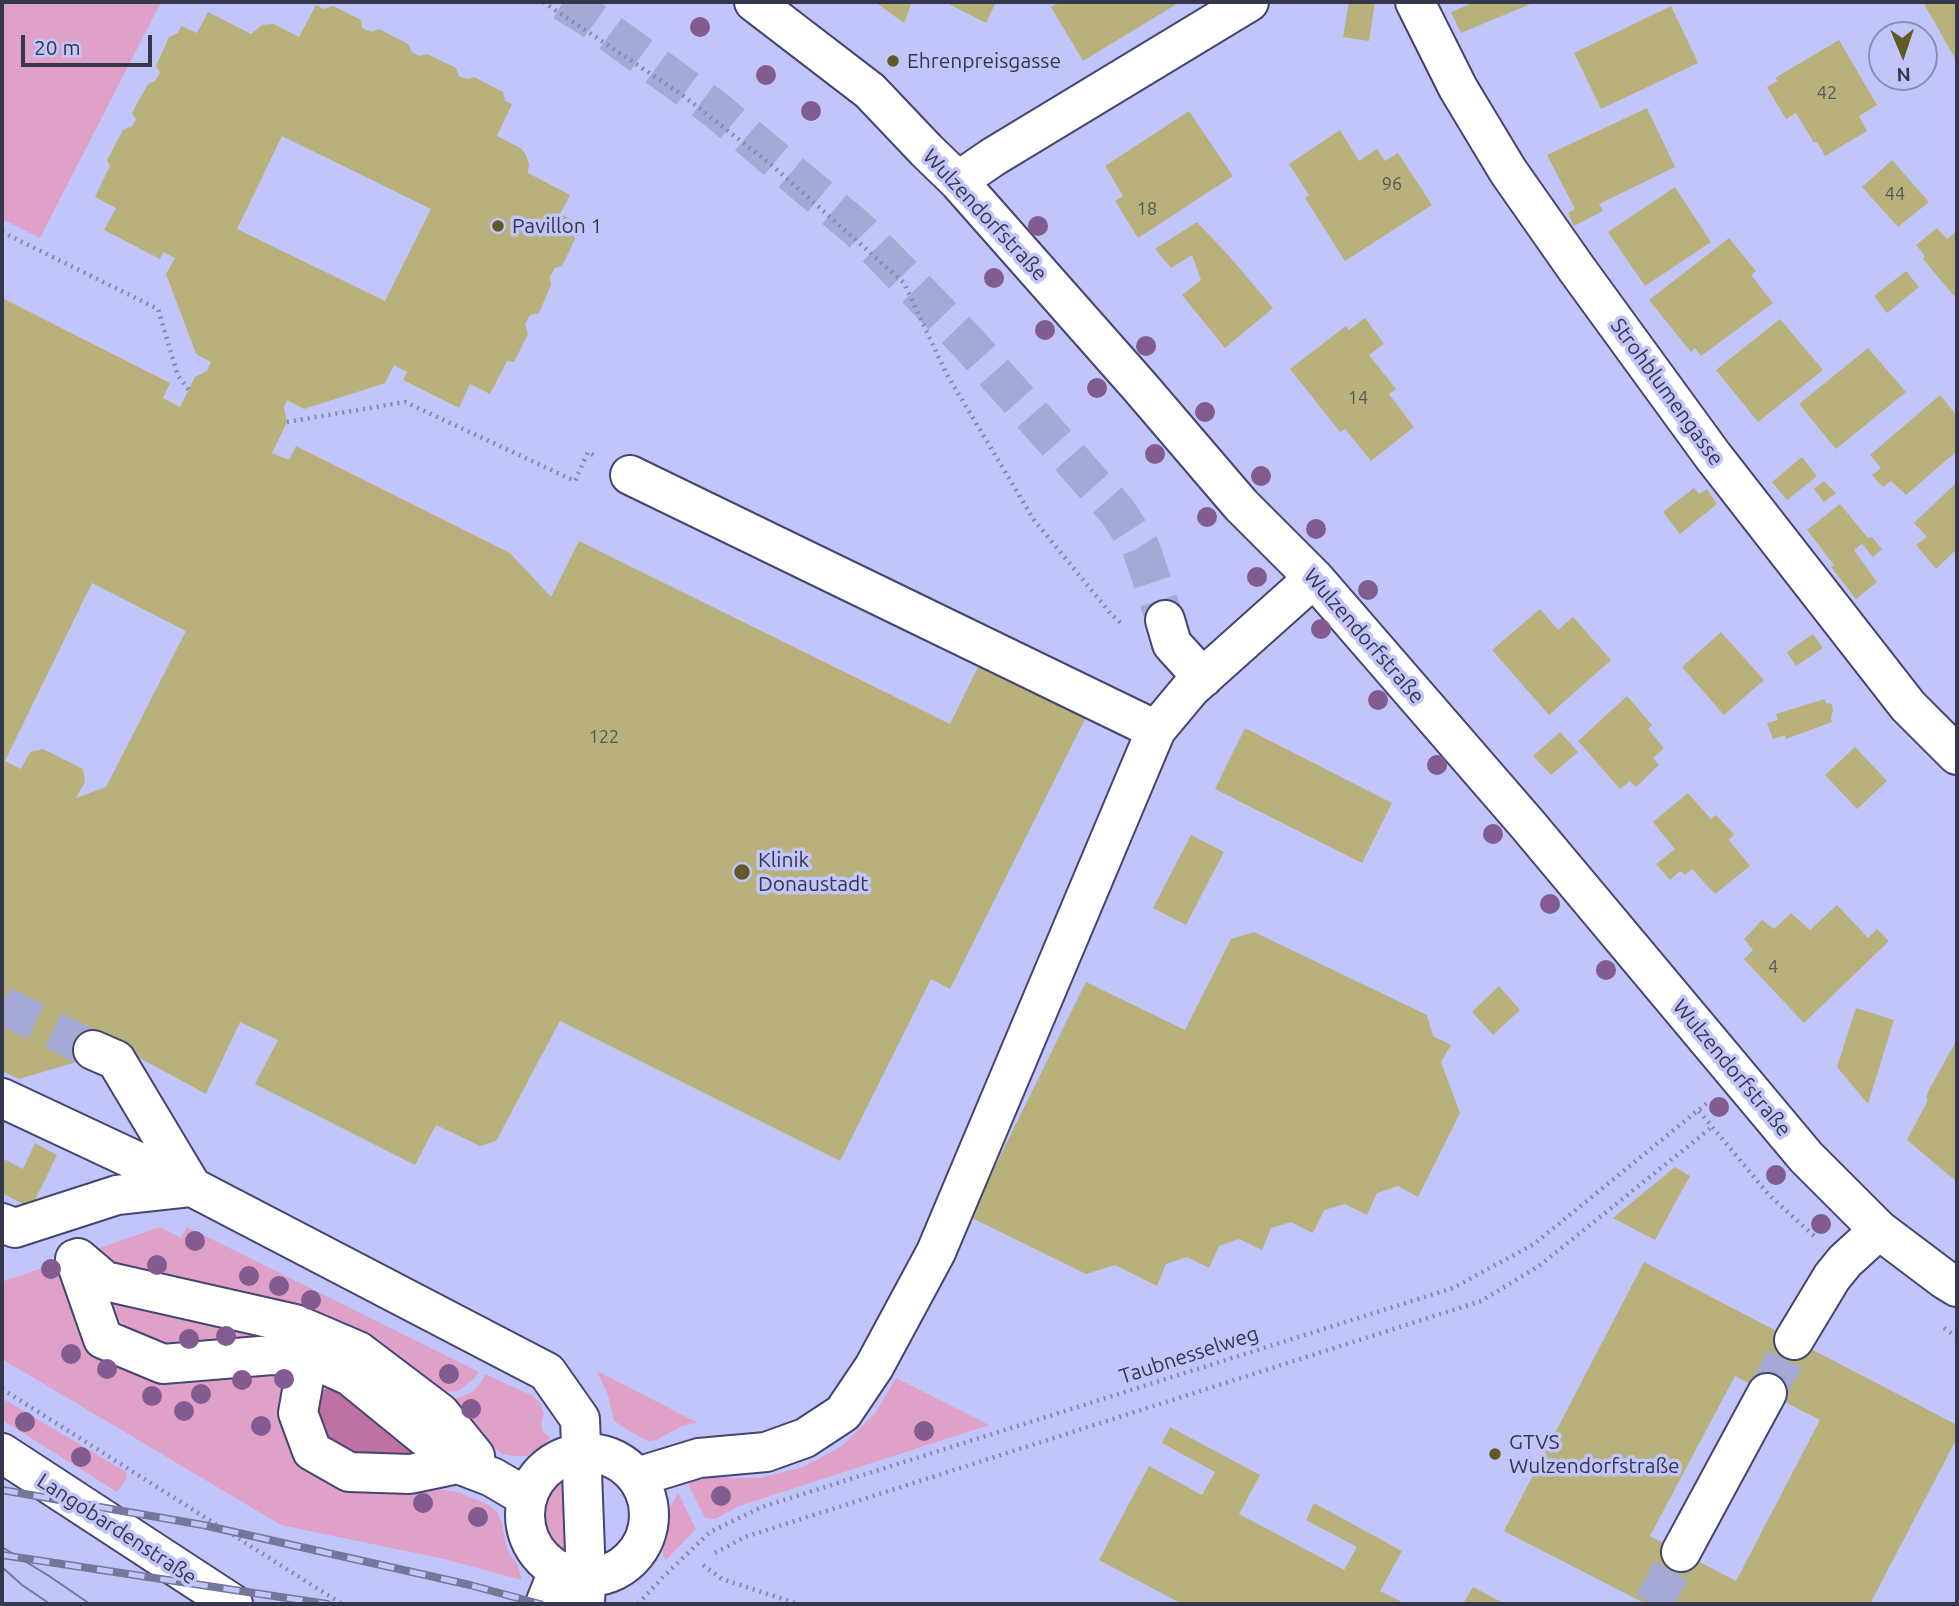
<!DOCTYPE html>
<meta charset="utf-8">
<style>
body{margin:0}
#map{position:relative;width:1959px;height:1606px;overflow:hidden;background:#c1c5f9;font-family:Ubuntu,sans-serif}
canvas{display:block}
.frame{position:absolute;inset:0;border:4px solid #35374c;pointer-events:none}
.north{position:absolute;left:1868px;top:21px;width:70px;height:70px;box-sizing:border-box;background:#c1c5f9;border:2px solid #898cb4;border-radius:50%;rotate:178deg;font-size:19px;font-weight:700;line-height:28px;text-align:center;color:#35374c}
.north::after{content:'';display:block;margin:auto;width:24px;height:32px;background:#605925;clip-path:polygon(50% 0,100% 100%,50% 72%,0 100%)}
.scale{position:absolute;left:21px;top:35px;width:131px;height:32px;box-sizing:border-box;border:4px solid #35374c;border-top:0;padding-left:9px;font-size:21px;line-height:24px;white-space:nowrap;color:#35374c;-webkit-text-stroke:5px #c1c5f9;paint-order:stroke}
</style>
<div id="map">
<canvas width="1959" height="1606"></canvas>
<div class="frame"></div>
<div class="north">N</div>
<div class="scale">20 m</div>
</div>
<script>
const ctx = document.querySelector('canvas').getContext('2d');
ctx.lineJoin = 'round';
function fill(path, color) { ctx.fillStyle = color; ctx.fill(path, 'evenodd'); }
const shape = rows => new Path2D(rows.map(r => 'M' + r).join(''));
function trace(path, color, width, dash) { ctx.strokeStyle = color; ctx.lineWidth = width; ctx.lineCap = dash ? 'butt' : 'round'; ctx.setLineDash(dash || []); ctx.stroke(path); }
function drawText(font, color, halo, rows, align = 'center') {
  ctx.font = font + ' Ubuntu,sans-serif'; ctx.lineWidth = 7; ctx.setLineDash([]); ctx.textBaseline = 'middle'; ctx.strokeStyle = halo; ctx.fillStyle = color; for (const [text, x, y, turn = 0] of rows) {
    ctx.save(); ctx.translate(x, y); ctx.rotate((+turn || 0) * Math.PI / 180); ctx.textAlign = isNaN(turn) ? turn : align; if (halo) ctx.strokeText(text, 0, 0); ctx.fillText(text, 0, 0); ctx.restore();
  }
}
fill(shape([
 [2,2,161,2,40,238,2,219],
 [160,1227,181,1238,187,1227,479,1372,474,1379,458,1391,440,1392,108,1269,85,1253],
 [59,1262,85,1332,284,1366,360,1489,379,1492,439,1489,458,1492,489,1505,498,1513,502,1524,507,1549,518,1566,522,1580,444,1559,281,1525,2,1359,2,1282],
 [99,1292,276,1338,179,1352,138,1335,121,1322,110,1310],
 [597,1371,698,1423,689,1424,680,1427,656,1440,648,1441,629,1431,614,1421,608,1395],
 [485,1374,533,1396,540,1403,544,1413,541,1424,543,1432,550,1437,544,1445,526,1456,514,1456,502,1454,445,1406,445,1400,461,1397,472,1392,480,1384],
 [896,1378,989,1425,739,1506,715,1519,705,1518,688,1484,698,1478,711,1476,731,1478,760,1478,803,1467,842,1446,875,1413],
 [2,1398,126,1472,127,1478,117,1492,2,1420],
 [563,1477,570,1559,556,1552,546,1538,541,1522,543,1503,548,1493],
 [678,1493,696,1529,666,1560,663,1556,663,1546,667,1539,668,1511]
]), '#dfa1c8');
fill(shape([
 [339,1386,425,1454,376,1468,321,1439,314,1397,321,1391,329,1387]
]), '#bf70a4');
fill(shape([
 [875,2,912,2,904,23],
 [945,2,996,2,986,23],
 [1060,2,1180,2,1083,61,1051,7],
 [1349,2,1375,2,1369,41,1343,37],
 [1475,2,1535,2,1461,33,1451,12],
 [1923,2,1957,2,1957,62],
 [316,5,324,9,333,6,361,20,362,28,372,32,379,29,408,44,412,52,419,56,427,54,456,68,459,76,467,79,474,77,503,92,505,101,512,104,497,136,522,149,526,155,529,164,528,173,570,195,560,214,577,222,573,229,575,239,562,266,555,268,550,277,551,285,539,313,530,315,525,324,528,334,514,362,507,361,490,394,470,384,459,408,403,380,407,372,394,365,385,383,304,409,287,400,284,407,287,422,272,453,289,460,296,446,510,553,551,597,579,541,950,724,980,663,1086,717,950,989,931,979,840,1161,560,1021,496,1141,480,1146,436,1125,415,1165,255,1084,278,1040,240,1022,206,1094,101,1037,90,1058,19,1079,2,1071,2,298,170,383,163,398,180,407,195,377,207,371,211,362,196,354,166,274,175,258,163,252,160,259,104,230,116,208,95,197,110,166,107,160,123,130,132,126,136,120,132,113,148,84,155,81,160,73,156,66,169,37,178,33,181,26,197,33,208,12,251,34,262,25,274,24,299,37],
 [282,136,431,209,385,301,237,229],
 [92,583,186,631,106,787,76,798,85,782,83,769,43,749,30,752,21,769,5,761],
 [1671,6,1698,63,1601,109,1574,53],
 [1839,40,1877,105,1859,116,1867,131,1825,156,1817,142,1814,143,1796,113,1786,119,1767,87,1778,81,1775,78],
 [1647,108,1675,167,1599,204,1603,211,1574,226,1568,213,1575,209,1547,155],
 [1189,111,1233,176,1138,238,1115,201,1123,196,1105,166],
 [1340,130,1359,161,1377,149,1385,161,1398,153,1432,205,1345,261,1305,198,1309,195,1289,164],
 [1892,160,1929,202,1898,227,1862,187],
 [1675,187,1711,242,1645,286,1608,232],
 [1197,222,1230,257,1273,308,1225,348,1182,295,1201,280,1192,255,1171,268,1155,249],
 [1937,228,1947,239,1957,231,1957,293,1954,296,1923,259,1925,256,1916,245],
 [1729,238,1756,271,1751,275,1773,303,1701,356,1695,348,1691,352,1649,300],
 [1906,271,1919,287,1887,313,1874,296],
 [1365,318,1384,344,1369,355,1396,389,1389,394,1414,427,1371,461,1345,429,1340,432,1290,369,1346,326,1349,330],
 [1780,319,1823,370,1758,422,1716,370],
 [1868,348,1906,392,1836,449,1799,404],
 [1940,395,1957,416,1957,451,1906,495,1891,481,1883,487,1872,475,1881,468,1870,455],
 [1802,457,1817,476,1787,500,1772,482],
 [1824,481,1836,493,1824,502,1814,489],
 [1957,482,1957,549,1936,569,1916,545,1927,537,1914,523],
 [1694,488,1699,494,1707,489,1717,504,1680,534,1663,512],
 [1840,504,1868,538,1872,537,1882,549,1873,557,1862,544,1854,550,1877,582,1856,599,1831,567,1834,565,1807,530],
 [1540,609,1558,630,1573,617,1611,660,1549,715,1492,650],
 [1721,632,1764,680,1724,715,1682,667],
 [1813,634,1823,648,1796,666,1787,652],
 [1627,696,1652,725,1648,729,1664,748,1653,758,1659,765,1636,787,1630,781,1620,789,1578,741],
 [1825,699,1826,704,1829,703,1832,705,1833,710,1831,718,1832,722,1786,739,1785,735,1773,739,1767,723,1778,720,1776,714],
 [1245,728,1392,803,1362,863,1215,789],
 [1560,732,1578,752,1551,775,1533,756],
 [1855,747,1887,781,1857,809,1825,775],
 [1688,793,1711,819,1716,815,1734,834,1729,840,1750,866,1715,894,1692,869,1685,875,1680,871,1670,880,1656,864,1675,849,1653,822],
 [1191,835,1224,852,1186,925,1153,908],
 [1837,905,1868,938,1877,929,1889,941,1804,1023,1744,959,1753,950,1744,939,1762,920,1774,929,1791,913,1810,930],
 [1254,932,1427,1015,1433,1036,1451,1045,1441,1062,1460,1113,1418,1197,1398,1186,1377,1193,1367,1215,1345,1204,1324,1210,1313,1233,1291,1222,1271,1228,1262,1250,1239,1239,1219,1246,1209,1268,1187,1257,1166,1264,1157,1286,1115,1265,1086,1274,970,1217,1086,982,1185,1030,1231,939],
 [1499,986,1520,1010,1493,1035,1472,1012],
 [1856,1008,1894,1020,1868,1104,1837,1067],
 [1957,1039,1957,1182,1907,1140,1928,1100,1926,1098,1929,1090],
 [35,1143,57,1155,31,1208,2,1193,2,1158,23,1169],
 [1675,1167,1690,1176,1655,1240,1613,1218],
 [1644,1262,1957,1425,1957,1438,1870,1604,1646,1604,1504,1531],
 [1735,1376,1820,1420,1736,1581,1650,1536],
 [1170,1427,1260,1475,1239,1514,1344,1570,1357,1547,1306,1520,1314,1503,1402,1551,1380,1591,1406,1604,1182,1604,1099,1560,1149,1466,1202,1495,1215,1472,1162,1443],
 [1473,1587,1505,1604,1463,1604]
]), '#b9b17c');
trace(shape([
 [563,2,588,17,715,109,859,230,969,344,1117,511,1141,548,1165,620],
 [2,1005,93,1050],
 [1767,1393,1794,1340],
 [1653,1604,1681,1552]
]), '#a5a9d6', 38, [38, 19]);
const minor = shape([
 [754,2,870,91,926,150,958,181,1140,387,1241,505,1314,578,1528,825,1806,1157,1879,1230,1944,1279,1957,1287],
 [1415,2,1458,88,1508,171,1576,268,1713,456,1908,706,1957,755],
 [958,181,993,157,1249,2],
 [630,475,1156,730],
 [1165,620,1172,644,1203,678],
 [93,1050,116,1060,192,1187],
 [2,1098,192,1187,547,1372,580,1419,586,1578,585,1604],
 [2,1223,15,1228,117,1195,190,1187],
 [78,1258,105,1281,295,1324,358,1351,440,1413,475,1456],
 [75,1259,103,1339,163,1364,272,1355,308,1357,350,1376,458,1464,492,1477,526,1497],
 [1794,1340,1832,1277,1845,1261,1879,1230],
 [308,1357,298,1413,312,1451,349,1472,410,1474,458,1464],
 [2,1453,233,1604],
 '525 1515a62 62 0 1 1 124 0a62 62 0 1 1-124 0Z',
 [637,1477,699,1458,766,1452,805,1438,843,1413,874,1367,936,1252,1156,730,1191,688,1314,578],
 [1681,1552,1767,1393],
 [545,1604,558,1571]
]);
trace(minor, '#444570', 42);
trace(shape([
 [543,2,681,94,774,167,904,283,946,373,1034,520,1111,614,1123,625],
 [2,232,158,309,178,376,189,390],
 [287,422,405,402,575,481,588,452,595,456],
 [1699,1111,1769,1195,1814,1236],
 [1944,1328,1957,1337],
 [2,1389,342,1604],
 [715,1553,745,1537,1481,1301,1539,1266,1712,1127],
 [703,1565,722,1579,798,1604],
 [638,1604,663,1577,710,1532,762,1507,1453,1288,1534,1244,1707,1103]
]), '#8689b0', 4.5, [2, 5]);
trace(minor, '#fff', 38);
trace(shape([
 [2,1547,49,1576,90,1604],
 [2,1567,22,1585,50,1604]
]), '#74779a', 2);
const rail = shape([
 [2,1490,203,1525,470,1585,540,1604],
 [2,1555,327,1604]
]);
trace(rail, '#74779a', 8);
trace(rail, '#c1c5f9', 5, [16]);
ctx.fillStyle = '#825b91';
for (const [x, y] of [
 [700,27],
 [766,75],
 [811,111],
 [1038,226],
 [994,278],
 [1045,330],
 [1146,346],
 [1097,388],
 [1205,412],
 [1155,454],
 [1261,476],
 [1207,517],
 [1316,529],
 [1257,577],
 [1368,590],
 [1321,629],
 [1378,700],
 [1437,765],
 [1493,834],
 [1550,904],
 [1606,970],
 [1719,1107],
 [1776,1175],
 [1821,1224],
 [195,1241],
 [157,1265],
 [51,1269],
 [249,1276],
 [279,1286],
 [311,1300],
 [226,1336],
 [189,1339],
 [71,1354],
 [107,1369],
 [449,1374],
 [284,1379],
 [242,1380],
 [201,1394],
 [152,1396],
 [471,1409],
 [184,1411],
 [25,1422],
 [261,1426],
 [924,1431],
 [81,1457],
 [721,1496],
 [423,1503],
 [478,1517]
]) { ctx.beginPath(); ctx.arc(x, y, 10, 0, 2 * Math.PI); ctx.fill(); }
for (const [x, y, r, color] of [
 [893,61,7,"#605925"],
 [498,226,7,"#605925"],
 [742,872,9,"#605925"],
 [1495,1454,7,"#605925"]
]) { const dot = new Path2D(); dot.arc(x, y, r, 0, 2 * Math.PI); ctx.fillStyle = color; ctx.fill(dot); trace(dot, '#c1c5f9', 2.5); }
drawText('18px', '#565658', null, [
 ["42",1827,93],
 ["96",1392,184],
 ["44",1895,194],
 ["18",1147,209],
 ["14",1358,398],
 ["122",604,737],
 ["4",1773,967]
]);
drawText('21px', '#35374c', '#c1c5f9', [
 ["Ehrenpreisgasse",907,61],
 ["Pavillon 1",512,226],
 ["Klinik",758,860],
 ["Donaustadt",758,884],
 ["GTVS",1509,1442],
 ["Wulzendorfstraße",1509,1466]
], 'left');
drawText('21px', '#35374c', '#c1c5f9', [
 ["Wulzendorfstraße",985,215,47],
 ["Strohblumengasse",1667,392,54],
 ["Wulzendorfstraße",1364,636,49],
 ["Wulzendorfstraße",1732,1068,50],
 ["Taubnesselweg",1189,1355,-18],
 ["Langobardenstraße",117,1529,33]
]);
</script>
